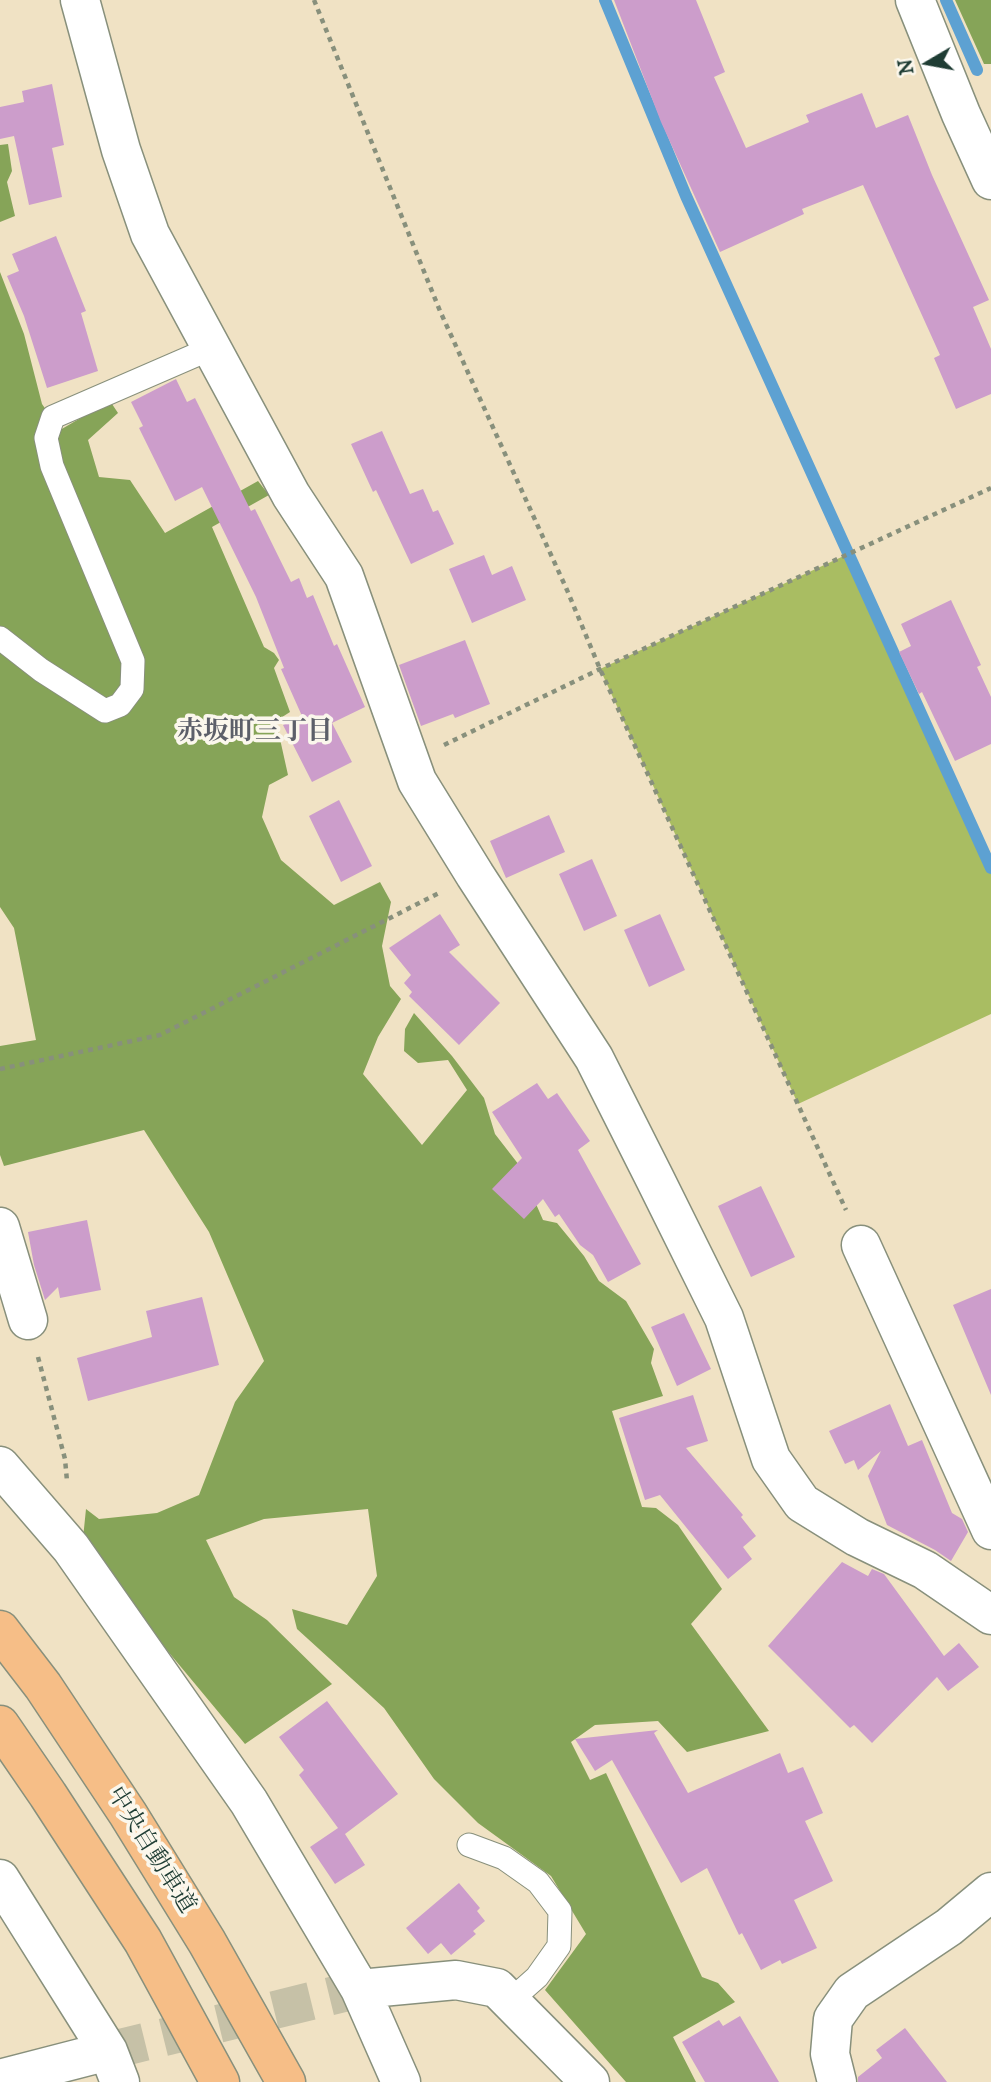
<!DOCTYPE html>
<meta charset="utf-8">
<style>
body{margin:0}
#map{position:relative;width:991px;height:2082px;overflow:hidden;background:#f0e2c4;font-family:"IM FELL DW Pica",serif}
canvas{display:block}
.north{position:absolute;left:893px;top:28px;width:70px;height:70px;-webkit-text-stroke:5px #fbf7ec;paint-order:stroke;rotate:260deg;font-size:19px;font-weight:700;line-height:28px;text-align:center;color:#1f3d34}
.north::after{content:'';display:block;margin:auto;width:24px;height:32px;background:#1f3d34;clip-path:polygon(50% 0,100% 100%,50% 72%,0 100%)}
</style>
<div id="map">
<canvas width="991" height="2082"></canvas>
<div class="north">N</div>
</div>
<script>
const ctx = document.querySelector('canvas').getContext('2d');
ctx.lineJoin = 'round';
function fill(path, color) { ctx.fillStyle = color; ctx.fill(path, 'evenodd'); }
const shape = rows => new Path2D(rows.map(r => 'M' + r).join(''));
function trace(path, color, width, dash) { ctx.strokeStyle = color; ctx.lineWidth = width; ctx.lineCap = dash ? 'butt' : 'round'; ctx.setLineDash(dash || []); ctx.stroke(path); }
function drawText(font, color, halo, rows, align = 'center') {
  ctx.font = font + ' "IM FELL DW Pica","Noto Serif JP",serif'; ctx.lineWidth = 7; ctx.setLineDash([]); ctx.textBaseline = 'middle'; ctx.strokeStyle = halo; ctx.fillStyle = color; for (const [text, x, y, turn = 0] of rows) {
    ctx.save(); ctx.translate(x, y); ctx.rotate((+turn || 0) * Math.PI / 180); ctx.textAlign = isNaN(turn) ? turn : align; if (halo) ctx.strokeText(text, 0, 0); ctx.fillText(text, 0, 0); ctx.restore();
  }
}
fill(shape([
 [848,554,991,868,991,1014,798,1104,600,669]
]), '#a9bd62');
fill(shape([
 [955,0,991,0,991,64,984,64],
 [8,144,12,171,7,182,15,216,0,222,0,145],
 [0,272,24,334,42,404,60,430,110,401,118,413,88,440,99,477,130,480,165,533,258,481,269,495,212,527,264,647,274,653,279,660,274,668,290,712,276,721,288,775,269,785,262,817,281,860,334,905,380,882,391,902,382,946,390,986,401,999,378,1037,363,1074,422,1145,467,1090,448,1060,418,1063,404,1051,405,1029,414,1013,452,1056,484,1098,495,1134,519,1165,543,1220,557,1223,584,1256,599,1281,626,1301,654,1349,651,1363,663,1396,612,1411,642,1507,656,1508,678,1525,722,1589,691,1624,769,1731,687,1752,658,1721,595,1725,571,1742,590,1780,606,1773,702,1977,718,1983,735,2002,673,2037,696,2082,626,2082,545,1990,586,1934,551,1876,478,1823,434,1779,384,1708,297,1629,292,1609,347,1625,377,1576,368,1509,264,1519,206,1540,234,1597,267,1620,332,1684,245,1744,82,1548,86,1509,99,1519,157,1513,199,1495,235,1402,264,1361,209,1232,144,1130,4,1166,0,1155,0,1046,36,1040,14,928,0,907]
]), '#86a458');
trace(shape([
 [605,0,686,196,848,553],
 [946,0,977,70],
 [849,555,991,868]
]), '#5da1d2', 12);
fill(shape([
 [614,0,696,0,725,72,714,77,746,148,809,122,806,115,862,93,876,128,908,115,932,175,989,300,973,307,991,349,991,394,956,409,934,358,940,355,863,185,802,209,804,214,720,252,661,122],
 [52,84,64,145,52,148,62,197,29,205,14,136,0,139,0,107,24,102,22,91],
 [56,236,86,311,81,313,98,371,47,388,24,316,7,276,19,271,12,254],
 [176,379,187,402,195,398,251,511,255,509,291,582,299,578,307,598,313,595,334,646,337,644,365,707,332,723,352,762,312,782,283,725,302,716,281,669,284,668,256,597,202,487,175,501,139,428,143,426,131,402],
 [382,431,410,494,423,489,433,512,438,510,454,544,411,564,376,490,373,492,351,444],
 [484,555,492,575,512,566,526,600,472,623,449,569],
 [951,600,981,665,977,667,991,697,991,744,955,761,922,692,919,694,899,652,911,646,901,624],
 [465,640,490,704,455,718,453,714,421,726,399,665],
 [339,800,372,866,341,882,309,816],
 [549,815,565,852,506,878,490,841],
 [592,859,617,916,584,931,559,874],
 [440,914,460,945,449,952,500,1003,459,1045,409,996,412,992,404,983,411,975,389,948],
 [660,914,685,970,649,987,624,930],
 [537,1083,548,1099,557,1093,590,1141,578,1150,641,1264,608,1282,593,1255,580,1245,559,1214,555,1217,543,1199,524,1219,492,1189,522,1158,492,1112],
 [761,1186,795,1257,751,1277,718,1206],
 [87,1220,101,1290,60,1298,58,1287,45,1300,34,1265,28,1232],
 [991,1289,991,1395,953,1305],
 [202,1297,219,1365,88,1401,77,1358,152,1337,146,1311],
 [684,1313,711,1369,677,1386,651,1327],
 [693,1395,708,1441,686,1448,743,1515,741,1517,756,1536,743,1547,752,1559,728,1579,660,1495,645,1500,619,1418],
 [890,1404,908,1446,922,1440,952,1513,962,1519,968,1532,951,1561,935,1550,887,1525,868,1476,881,1451,858,1470,854,1460,845,1464,829,1431],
 [842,1562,868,1576,872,1569,884,1574,944,1656,959,1643,979,1667,948,1691,937,1677,872,1743,854,1725,850,1728,768,1646],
 [327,1701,398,1794,345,1834,365,1865,335,1884,310,1847,338,1828,299,1775,304,1770,279,1737],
 [658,1730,654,1733,688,1793,780,1753,788,1773,803,1767,823,1813,805,1821,833,1881,794,1900,817,1948,782,1964,780,1960,761,1970,742,1933,739,1935,707,1868,681,1883,612,1760,595,1771,575,1739],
 [459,1883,480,1908,477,1911,485,1921,473,1931,476,1934,451,1955,441,1943,428,1954,406,1928],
 [740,2016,779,2082,705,2082,682,2042,719,2020,723,2026],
 [905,2028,947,2082,858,2082,858,2077,882,2058,876,2050]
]), '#cc9dcb');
trace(shape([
 [108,2051,360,1989]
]), '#c6c1a7', 38, [38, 19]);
const lane = shape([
 [0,638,41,670,105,711,120,705,132,689,133,661,52,466,46,438,53,417,212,348],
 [469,1845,504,1858,538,1882,560,1911,559,1946,537,1977,510,2001]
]);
const street = shape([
 [80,0,121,150,150,234,291,495,344,576,417,781,475,875,594,1058,655,1179,724,1318,771,1459,802,1503,857,1537,925,1570,991,1615],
 [915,0,961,114,991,180],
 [0,1227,28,1320],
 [861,1245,991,1530],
 [0,1466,71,1548,249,1802,360,1989,401,2082],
 [0,1879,108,2051,120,2082],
 [360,1989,456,1980,497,1988,590,2082],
 [0,2079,108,2051],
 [837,2082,830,2054,833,2019,852,1992,949,1927,991,1892]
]);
const highway = shape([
 [0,1630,43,1686,128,1814,207,1942,286,2082],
 [0,1725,48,1795,143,1941,220,2082]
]);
trace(lane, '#88907c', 25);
trace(street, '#88907c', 41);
trace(highway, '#88907c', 41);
trace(shape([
 [314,0,440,311,567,590,600,669,846,1210],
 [444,745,600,669,991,488],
 [0,1069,160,1035,441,892],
 [38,1357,65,1459,67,1481]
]), '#88907c', 4.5, [5, 5]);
trace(lane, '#fff', 23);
trace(street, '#fff', 38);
trace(highway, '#f6be87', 38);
drawText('24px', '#1f3d34', '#fbf7ec', [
 ["中央自動車道",150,1851,58]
]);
drawText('bold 26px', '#5c5f69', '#fbf7ec', [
 ["赤坂町三丁目",255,734]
]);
</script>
